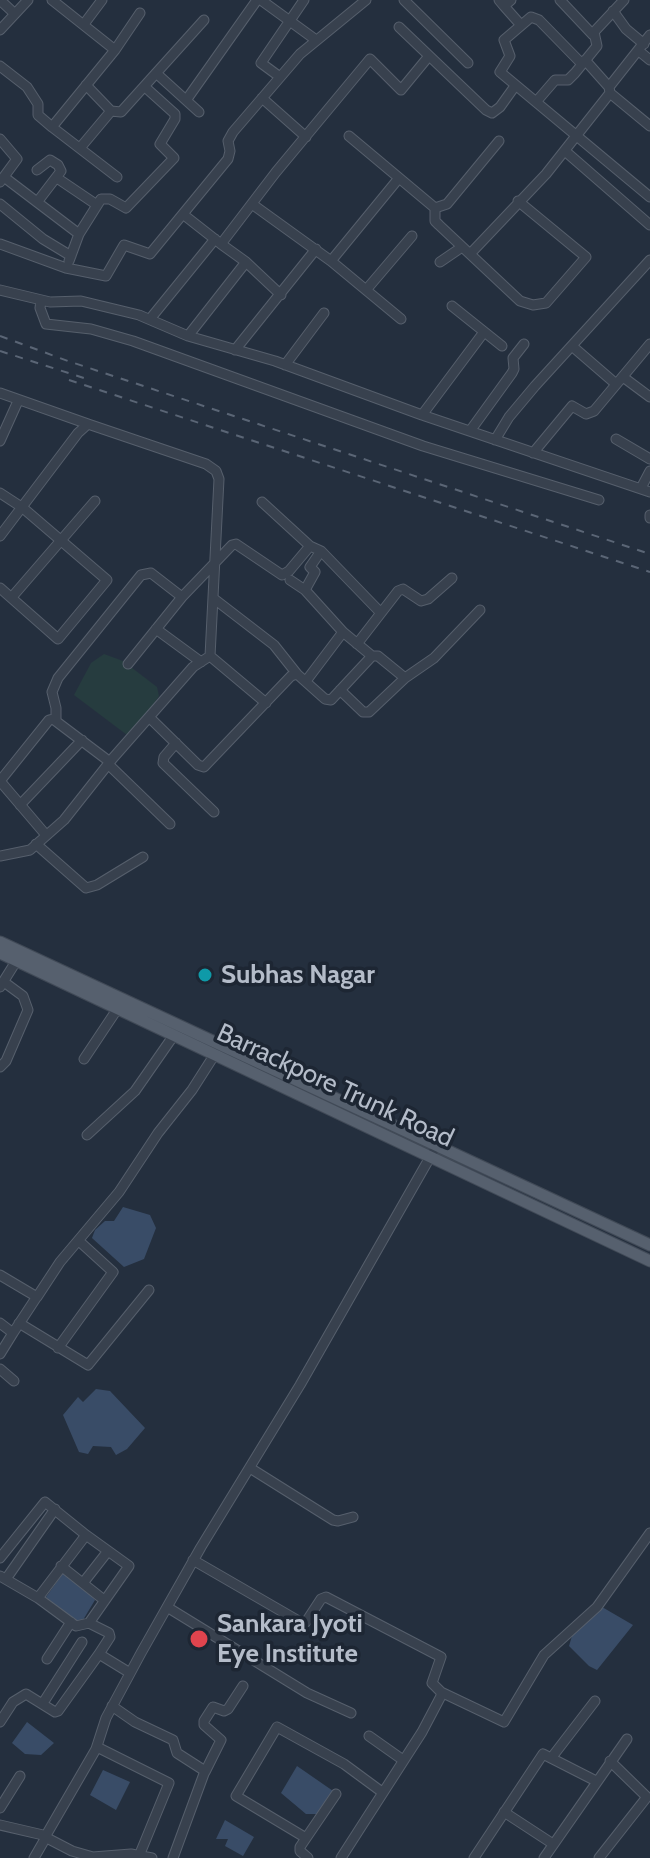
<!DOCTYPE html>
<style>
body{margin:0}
canvas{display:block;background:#242f3e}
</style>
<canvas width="650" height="1858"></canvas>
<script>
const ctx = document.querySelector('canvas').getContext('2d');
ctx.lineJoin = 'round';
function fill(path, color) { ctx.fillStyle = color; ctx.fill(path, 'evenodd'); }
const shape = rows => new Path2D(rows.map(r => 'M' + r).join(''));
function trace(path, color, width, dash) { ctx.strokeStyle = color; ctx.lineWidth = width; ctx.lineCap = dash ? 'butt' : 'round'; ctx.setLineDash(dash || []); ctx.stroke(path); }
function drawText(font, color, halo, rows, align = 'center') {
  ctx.font = font + ' Cabin,sans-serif'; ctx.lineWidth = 7; ctx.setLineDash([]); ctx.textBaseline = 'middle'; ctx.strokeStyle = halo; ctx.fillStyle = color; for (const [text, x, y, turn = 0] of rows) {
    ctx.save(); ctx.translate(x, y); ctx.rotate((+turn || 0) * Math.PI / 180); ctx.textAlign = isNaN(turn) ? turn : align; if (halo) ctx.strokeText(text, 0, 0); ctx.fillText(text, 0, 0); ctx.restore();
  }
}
fill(shape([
 [104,654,123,661,157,687,159,696,131,738,74,695,91,663]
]), '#263c3f');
fill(shape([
 [123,1207,150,1215,156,1228,144,1259,124,1267,92,1238,95,1230,105,1221,114,1221],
 [96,1389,110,1391,145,1428,127,1449,116,1455,111,1447,93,1446,88,1454,79,1452,63,1415,78,1397,83,1402],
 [64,1572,85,1588,95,1600,83,1620,76,1622,46,1597],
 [602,1607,633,1625,597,1670,589,1666,569,1646,572,1636],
 [27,1722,54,1743,41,1755,25,1754,12,1743],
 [297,1766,336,1793,318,1814,306,1814,281,1793],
 [103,1770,130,1782,116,1810,90,1795],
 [225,1820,254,1837,243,1856,225,1846,228,1839,216,1839]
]), '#394c67');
const minor = shape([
 [0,0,15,14],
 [52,0,115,50,140,13],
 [261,0,316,40],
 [404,0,468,63],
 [499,0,504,6,511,0],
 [560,0,593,35],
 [504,6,520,24],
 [613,11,626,29,644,44],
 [84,24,102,0],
 [399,27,486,110,492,113,500,107,515,86],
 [0,30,28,0],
 [115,50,52,127,117,177],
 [639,51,650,60],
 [585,60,609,87,610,93,650,126],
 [582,64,539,20,531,17,504,40,510,56,500,72,650,197],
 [0,66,27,87,38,104,38,115,52,127],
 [156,73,199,112],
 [280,77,261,63,304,0],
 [86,85,111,111,121,112,204,20],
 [609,87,650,35],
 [262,98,306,137],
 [187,99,257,0],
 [536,102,555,80,568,80,575,73,597,46,594,32,624,0],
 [349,136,435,208,447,204,499,141],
 [0,139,17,159,0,182],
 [80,148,111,111],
 [565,151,650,225],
 [37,170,50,160,58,165,61,171,38,201],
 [4,177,79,234,101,199,110,199,126,208,174,158,160,144,175,119,175,114,145,87],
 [57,178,97,205],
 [0,204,43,239,71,256],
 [252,204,331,261,399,178],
 [435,208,435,221,439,225,520,301,533,305,546,303,586,257,518,201],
 [184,215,221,244,276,172,370,59,401,90,429,56],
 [0,244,66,268,106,276,124,245,150,254,228,159,230,151,228,141,233,132,300,54,366,0],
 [221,244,246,262,281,295],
 [470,254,546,174,610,93],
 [69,261,79,234],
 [331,261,401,319],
 [440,262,462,247],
 [0,290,50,302,81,301,139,315,188,336,275,361,422,415,650,492],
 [366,290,412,236],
 [41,300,40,308,46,324,91,329,133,341,423,446,599,500],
 [452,306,502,346],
 [150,319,215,239],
 [188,336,246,262],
 [572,346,616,384],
 [235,350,316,249],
 [285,365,324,313],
 [623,377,650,397],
 [0,393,88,424],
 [422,415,484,332],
 [470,431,512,373,514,369,513,358,524,344],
 [616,439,650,459],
 [495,440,509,417,535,386,650,260],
 [0,441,18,401],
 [533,453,572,406,586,414,594,411,650,344],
 [641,488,650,471],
 [0,493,23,508,107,580,58,639,0,588],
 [262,502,310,546,321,551,380,612],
 [650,515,650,518],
 [0,536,78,433,88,424,206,464,216,471,219,479,210,656],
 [290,580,305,590,315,572,310,567,321,551],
 [305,590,343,632,372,656],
 [12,597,95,501],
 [213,598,274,645,297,674],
 [156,629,201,662],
 [357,644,398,591,403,589,421,601,428,599,452,578],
 [128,664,182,597,232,545,236,544,282,575,289,571,310,546],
 [306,681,343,632],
 [340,690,363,712,369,712,405,678,434,658,480,610],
 [149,717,198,765,204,767,291,676,297,674,325,699,331,700,372,656,378,656,405,678],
 [56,720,56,708,52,692,58,678,141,575,151,573,182,597],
 [176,743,164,757,163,763,214,812],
 [108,764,170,824],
 [0,781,49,720,53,719,110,762],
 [0,781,46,835],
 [20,805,82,740],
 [36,844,86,888,97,885,143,857],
 [0,856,30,850,64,820,113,758,193,667,210,656,266,703],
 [0,987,20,955],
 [84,1059,118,1008],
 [0,1067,6,1061,28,1010,23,996,4,982],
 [87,1135,135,1091,174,1035],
 [0,1275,37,1297,60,1262,119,1192,158,1133,192,1090,215,1054],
 [0,1323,13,1333,36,1298],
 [19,1323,88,1365,149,1290],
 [58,1348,113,1272,79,1241],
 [0,1354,13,1333],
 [0,1369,14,1381],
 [250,1468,333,1520,338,1521,353,1517],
 [0,1558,45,1502,86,1535],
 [193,1560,302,1623,306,1622,321,1599,326,1597,441,1657,432,1683,441,1692,441,1696,422,1732,341,1858],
 [61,1566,104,1600],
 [0,1576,38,1598],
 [6,1579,55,1509],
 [83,1583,108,1551],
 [167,1607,307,1693,351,1713],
 [89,1623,129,1566,86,1535,38,1598,76,1626,89,1623,109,1633,110,1637,99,1654,130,1673],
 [47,1659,71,1622],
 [441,1692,504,1722,544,1655,597,1607,650,1533],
 [43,1703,82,1642],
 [112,1706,135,1722,173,1740,177,1753,205,1771,173,1858],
 [0,1722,13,1702,26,1694,55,1712,58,1711,99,1654],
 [369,1736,403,1760],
 [97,1747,169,1783,139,1856],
 [552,1757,595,1701],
 [205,1772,221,1740,204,1725,204,1721,213,1707,224,1711,228,1709,243,1686],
 [0,1808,20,1776],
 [504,1812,553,1844],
 [0,1825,43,1835,45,1839,34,1858],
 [306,1838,236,1796,277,1727,344,1764,382,1792],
 [152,1858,131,1854,93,1857,72,1851,45,1837,96,1749,106,1718,141,1653,201,1547,300,1385,433,1152],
 [308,1858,300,1851,300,1847,336,1794],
 [474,1858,543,1754,596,1781],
 [544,1858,627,1739],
 [599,1858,647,1797,610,1761]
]);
const major = shape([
 [0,942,650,1245],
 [0,953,650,1261]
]);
trace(minor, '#565f6c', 11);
trace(major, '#414a57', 13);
trace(minor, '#38414e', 9);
trace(major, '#56606e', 11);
trace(shape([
 [0,336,68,361,650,554],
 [0,351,84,378],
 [69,380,650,572]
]), '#5a6575', 2, [8, 8]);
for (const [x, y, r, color] of [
 [205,975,8,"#0f9aa8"],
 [199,1639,10,"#e0444e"]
]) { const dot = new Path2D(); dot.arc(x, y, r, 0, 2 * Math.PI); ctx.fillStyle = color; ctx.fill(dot); trace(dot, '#1d2633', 3); }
drawText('bold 26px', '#b4bcc9', '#1d2633', [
 ["Subhas Nagar",221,975],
 ["Sankara Jyoti",217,1624],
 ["Eye Institute",217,1654]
], 'left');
drawText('26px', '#b4bcc9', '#1d2633', [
 ["Barrackpore Trunk Road",335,1086,25]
]);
</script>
